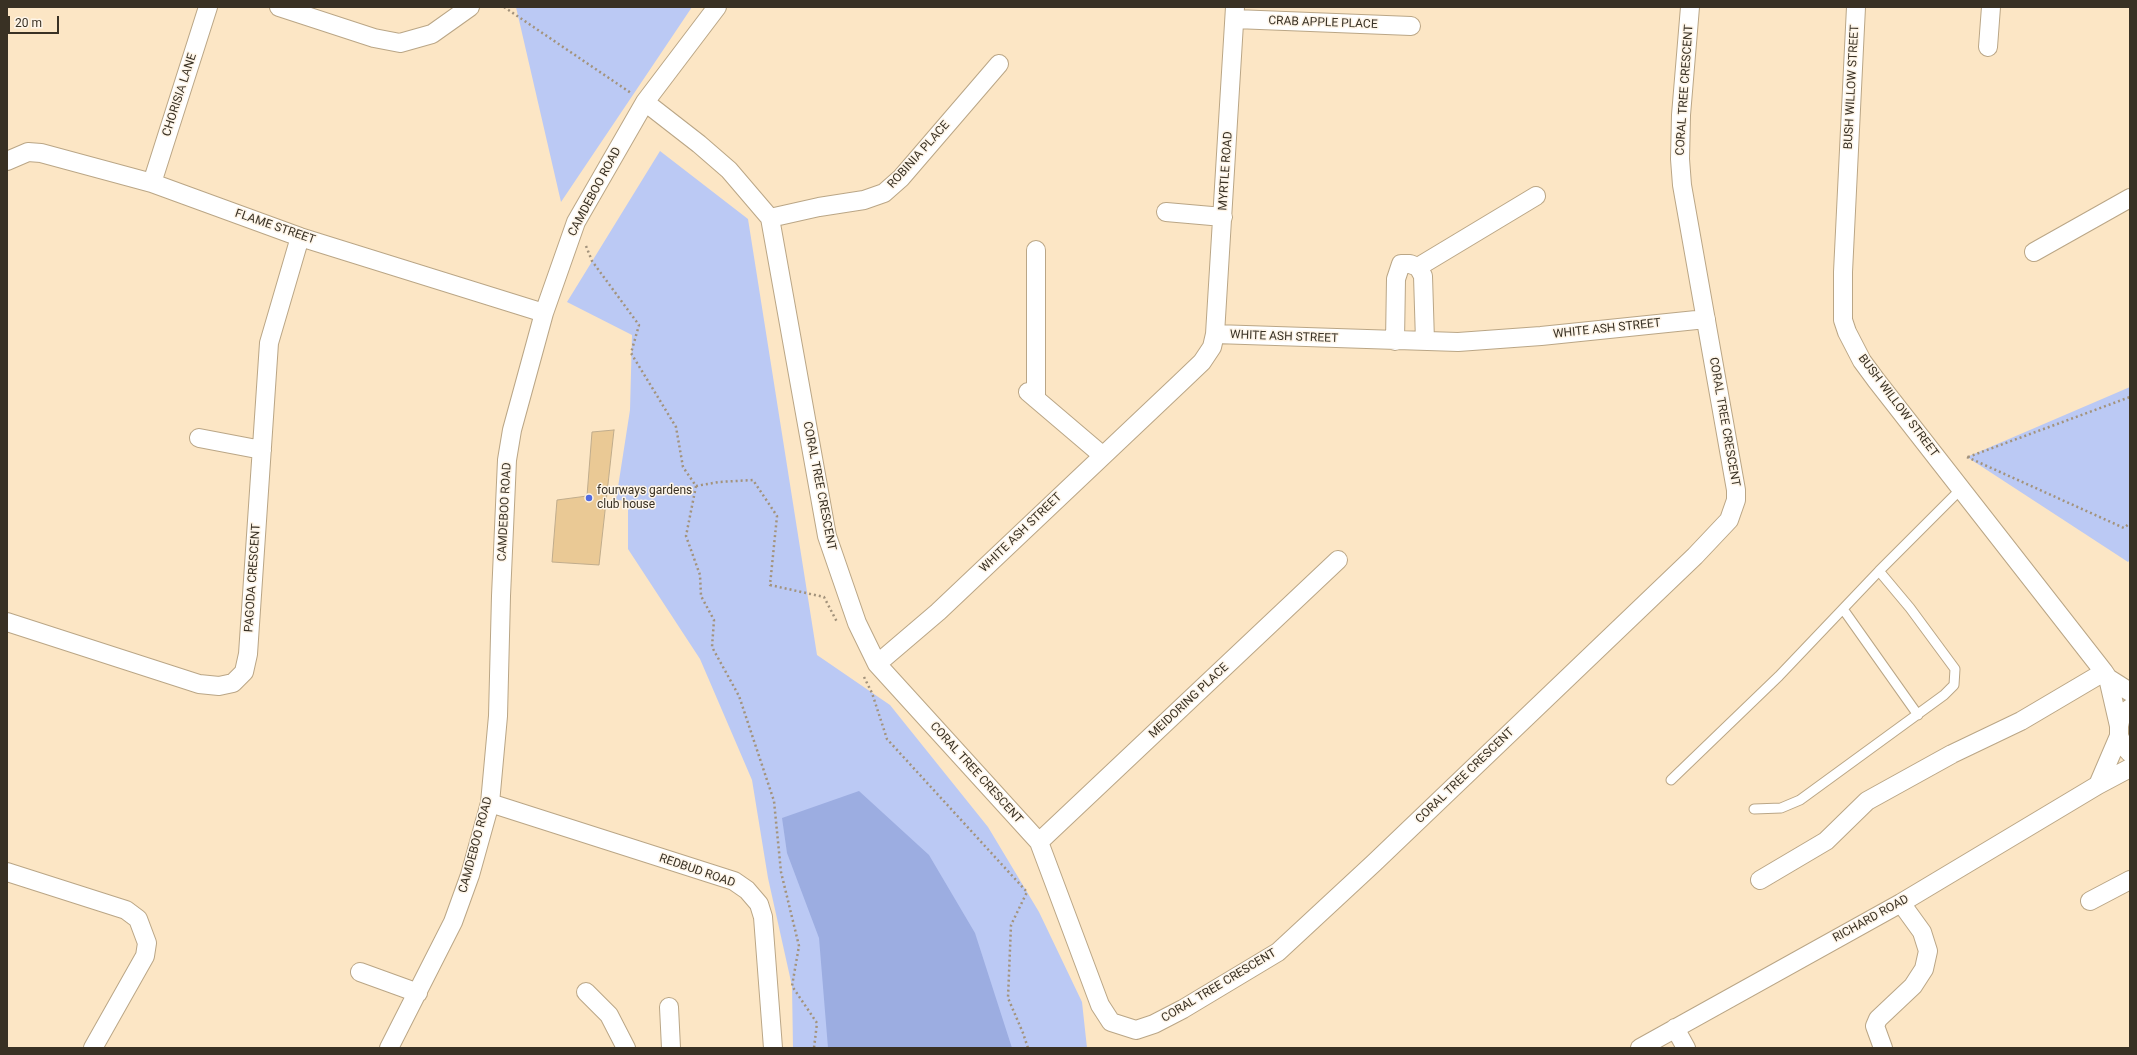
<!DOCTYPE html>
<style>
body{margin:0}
#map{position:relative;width:2137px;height:1055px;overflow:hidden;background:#fce6c5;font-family:Roboto,sans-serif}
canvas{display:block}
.frame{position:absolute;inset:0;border:8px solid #393124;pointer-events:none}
.scale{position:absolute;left:8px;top:16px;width:51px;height:18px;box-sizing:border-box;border:2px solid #393124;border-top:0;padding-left:5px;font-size:12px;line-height:14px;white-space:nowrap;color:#393124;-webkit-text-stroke:3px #fef5e8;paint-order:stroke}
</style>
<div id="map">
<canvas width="2137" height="1055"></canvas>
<div class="frame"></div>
<div class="scale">20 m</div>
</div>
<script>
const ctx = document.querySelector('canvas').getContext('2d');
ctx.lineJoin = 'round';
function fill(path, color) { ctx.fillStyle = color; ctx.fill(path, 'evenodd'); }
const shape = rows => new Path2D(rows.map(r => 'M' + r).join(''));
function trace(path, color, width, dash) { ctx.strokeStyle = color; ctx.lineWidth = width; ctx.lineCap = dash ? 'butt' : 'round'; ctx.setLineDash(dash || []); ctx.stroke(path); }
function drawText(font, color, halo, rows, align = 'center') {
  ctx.font = font + ' Roboto,sans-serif'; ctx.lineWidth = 3; ctx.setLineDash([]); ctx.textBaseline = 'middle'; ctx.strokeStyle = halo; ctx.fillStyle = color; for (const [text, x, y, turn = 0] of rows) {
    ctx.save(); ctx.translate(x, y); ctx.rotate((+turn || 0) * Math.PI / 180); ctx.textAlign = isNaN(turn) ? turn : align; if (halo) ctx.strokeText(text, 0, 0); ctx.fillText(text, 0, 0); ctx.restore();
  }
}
fill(shape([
 [516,7,692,7,561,202],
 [660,151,748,219,817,655,890,705,988,827,1039,912,1082,1002,1087,1048,793,1048,792,986,768,878,752,780,700,659,628,549,628,501,616,500,630,410,632,335,567,302],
 [2130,387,2130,560,2128,562,1967,457]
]), '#bbc9f4');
fill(shape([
 [859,791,929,855,975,933,1012,1048,828,1048,819,938,787,853,782,818]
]), '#9cade1');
const building = shape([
 [614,430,599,565,552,562,557,500,587,496,592,432,614,430]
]);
fill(building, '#eac995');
trace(building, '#c0ac8c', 1);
const service = shape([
 [1843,609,1918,715],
 [1671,780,1779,676,1879,571,1961,489],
 [1754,809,1781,808,1800,800,1944,695,1954,685,1955,669,1910,608,1879,571]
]);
const minor = shape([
 [279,7,374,38,400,43,432,34,470,7],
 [1856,7,1843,272,1843,320,1847,332,1862,361,1876,380,2104,672,2108,678,2130,692],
 [1235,19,1411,26],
 [1988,47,1991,7],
 [645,102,699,144,729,170,770,218,827,536,857,623,877,664,1039,842,1100,1005,1111,1022,1136,1030,1154,1024,1183,1009,1278,952,1374,863,1695,556,1729,520,1736,500,1736,490,1682,185,1680,159,1681,115,1690,7],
 [7,161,28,152,41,153,152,183,300,237,544,313],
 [152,183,208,7],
 [1166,212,1223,217],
 [770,218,819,207,864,200,884,193,901,178,999,64],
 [2034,252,2130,198],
 [1418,267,1536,196],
 [1215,334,1235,7],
 [1395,341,1396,279,1401,264,1410,264,1418,267,1423,276,1425,341],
 [1028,392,1102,455],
 [1036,399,1036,250],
 [199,438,262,450],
 [7,622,199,684,219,686,233,683,244,672,248,654,269,343,300,237],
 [877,664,938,612,1180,383,1202,362,1212,347,1215,334,1458,342,1541,336,1706,319],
 [2108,678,2119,726],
 [2130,708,2121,717,2119,726,2119,736,2123,745,2130,753],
 [2098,785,2119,736],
 [490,803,734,881,747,890,759,904,763,917,773,1048],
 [1039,842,1338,560],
 [7,872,126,910,138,919,147,943,145,956,93,1048],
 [1760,880,1826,841,1867,801,1952,754,2021,721,2104,672],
 [2090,901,2130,880],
 [360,972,418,993],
 [586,992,609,1015,626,1048],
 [669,1007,671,1048],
 [1675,1028,1686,1048],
 [389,1048,453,922,470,875,490,803,498,716,501,596,507,460,512,430,544,313,576,222,645,102,717,7],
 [1640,1048,1901,903,2098,785,2130,768],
 [1883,1048,1875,1026,1878,1019,1913,986,1924,969,1928,951,1922,932,1901,903]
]);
trace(service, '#baa686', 11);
trace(minor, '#baa686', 20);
trace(shape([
 [504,7,631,93],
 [586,246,592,261,639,325,631,353,676,427,683,467,696,486,686,536,700,575,701,596,714,620,712,647,739,696,774,801,781,872,799,946,792,986,817,1023,814,1048],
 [1967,457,2124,528,2130,523],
 [1968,457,2130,397],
 [696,486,719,482,753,480,777,516,770,585,824,597,837,622],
 [864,677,872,693,887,739,1027,892,1011,925,1008,998,1023,1033,1028,1048]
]), '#a3937c', 2.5, [2, 3]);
trace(service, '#fff', 9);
trace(minor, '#fff', 18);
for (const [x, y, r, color] of [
 [589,498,4,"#526be0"]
]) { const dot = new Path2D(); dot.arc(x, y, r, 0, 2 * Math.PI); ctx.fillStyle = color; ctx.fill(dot); trace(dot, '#fef5e8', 1.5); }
drawText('12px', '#393124', '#fef5e8', [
 ["CRAB APPLE PLACE",1323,23,2],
 ["BUSH WILLOW STREET",1852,87,-87],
 ["CORAL TREE CRESCENT",1685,90,-86],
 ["CHORISIA LANE",180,95,-72],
 ["ROBINIA PLACE",919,155,-48],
 ["MYRTLE ROAD",1226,171,-86],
 ["CAMDEBOO ROAD",595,192,-62],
 ["FLAME STREET",275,227,19],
 ["WHITE ASH STREET",1607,329,-6],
 ["WHITE ASH STREET",1284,337,2],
 ["BUSH WILLOW STREET",1898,406,53],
 ["CORAL TREE CRESCENT",1724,422,80],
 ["CORAL TREE CRESCENT",819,486,79],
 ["CAMDEBOO ROAD",505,512,-87],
 ["WHITE ASH STREET",1021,533,-44],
 ["PAGODA CRESCENT",253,578,-86],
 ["MEIDORING PLACE",1189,701,-43],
 ["CORAL TREE CRESCENT",976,773,48],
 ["CORAL TREE CRESCENT",1465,776,-44],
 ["CAMDEBOO ROAD",476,845,-75],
 ["REDBUD ROAD",697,871,19],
 ["RICHARD ROAD",1871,919,-29],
 ["CORAL TREE CRESCENT",1219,986,-31]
]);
drawText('12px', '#393124', '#fef5e8', [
 ["fourways gardens",597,491],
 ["club house",597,505]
], 'left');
</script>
